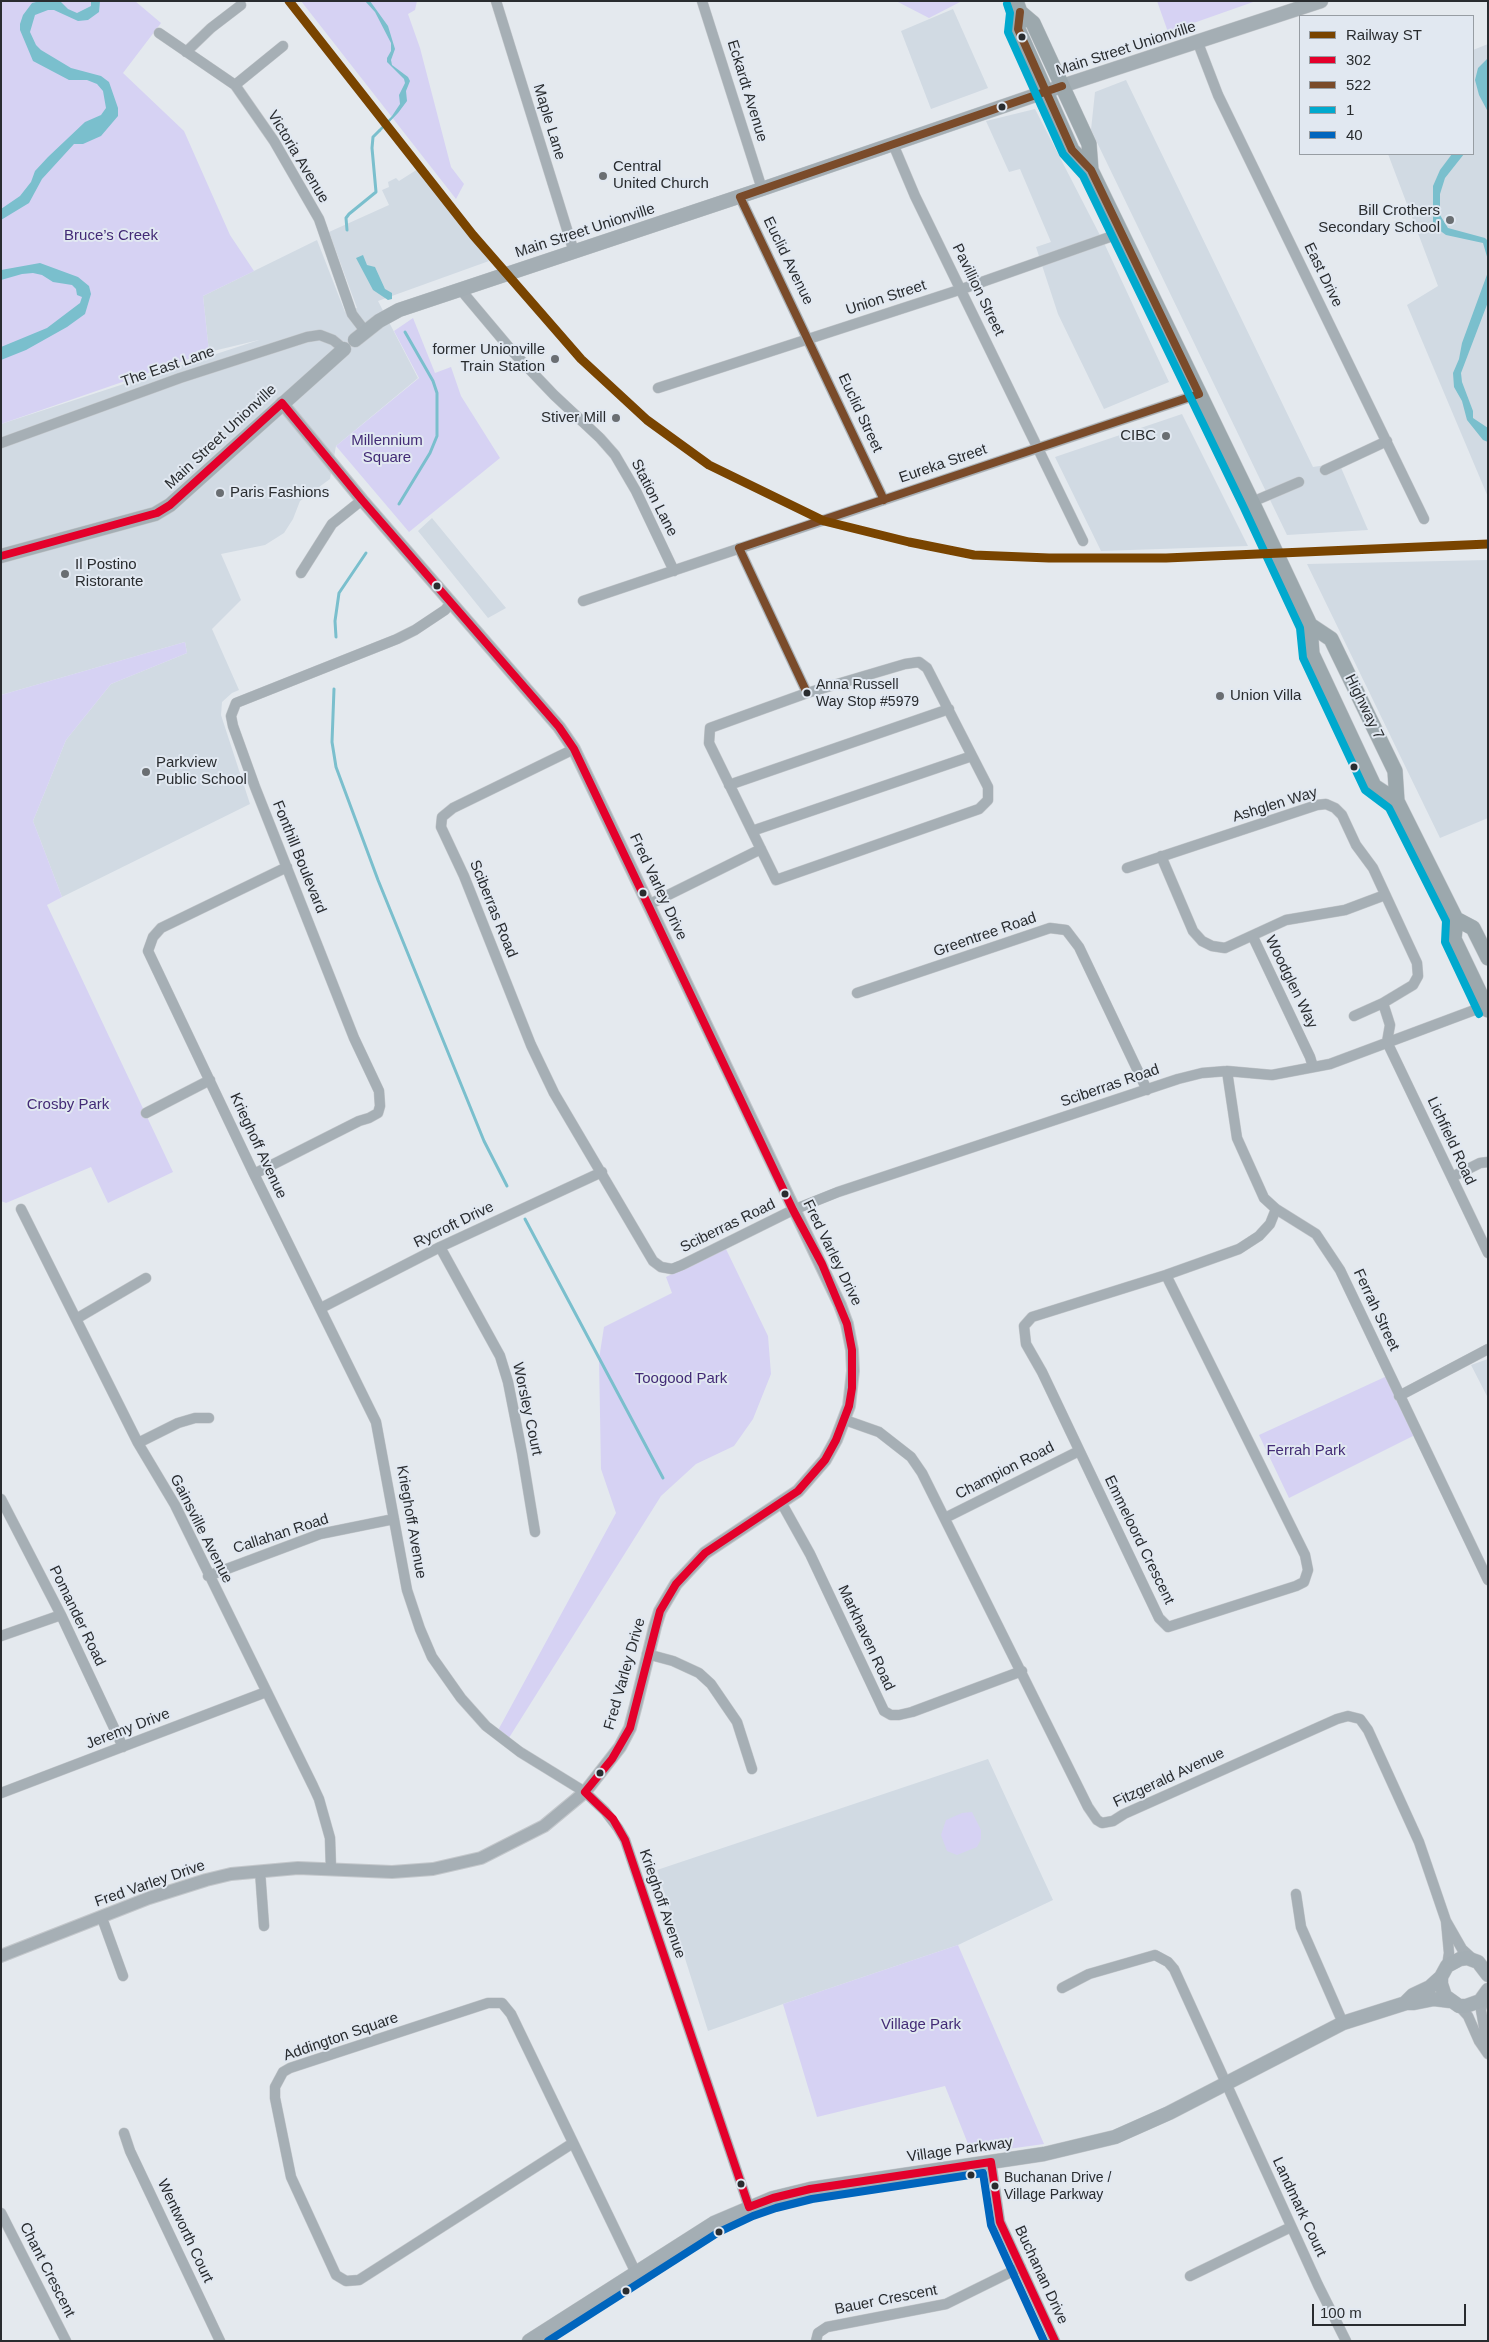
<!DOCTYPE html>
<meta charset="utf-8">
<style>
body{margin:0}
#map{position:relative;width:1489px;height:2342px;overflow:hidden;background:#e4e9ee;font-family:Arial,sans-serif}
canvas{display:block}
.frame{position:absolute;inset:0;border:2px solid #292c2f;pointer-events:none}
.legend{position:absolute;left:1299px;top:15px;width:175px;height:140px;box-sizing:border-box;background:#e1e8f1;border:1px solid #979da3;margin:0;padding:6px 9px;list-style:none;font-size:15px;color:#292c2f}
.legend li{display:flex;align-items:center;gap:10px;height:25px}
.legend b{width:25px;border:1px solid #979da3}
.scale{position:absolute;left:1312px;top:2304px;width:154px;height:22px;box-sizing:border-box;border:2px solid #292c2f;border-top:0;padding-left:6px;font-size:15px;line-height:18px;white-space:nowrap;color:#292c2f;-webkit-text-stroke:4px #e1e8f1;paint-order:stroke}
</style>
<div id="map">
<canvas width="1489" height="2342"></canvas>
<div class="frame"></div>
<ul class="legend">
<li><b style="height:6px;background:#794400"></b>Railway ST</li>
<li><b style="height:6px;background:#e4002b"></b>302</li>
<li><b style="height:6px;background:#7a4b2a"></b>522</li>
<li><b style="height:6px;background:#00a9ce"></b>1</li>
<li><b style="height:6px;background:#0065bd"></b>40</li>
</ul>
<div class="scale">100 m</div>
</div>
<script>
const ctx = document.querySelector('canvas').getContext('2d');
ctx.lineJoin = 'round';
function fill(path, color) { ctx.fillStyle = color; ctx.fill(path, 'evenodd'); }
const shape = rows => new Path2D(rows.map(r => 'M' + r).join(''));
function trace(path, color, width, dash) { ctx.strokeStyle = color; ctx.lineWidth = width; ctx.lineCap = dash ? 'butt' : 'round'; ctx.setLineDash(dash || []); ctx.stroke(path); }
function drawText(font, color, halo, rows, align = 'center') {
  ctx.font = font + ' Arial,sans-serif'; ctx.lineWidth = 4; ctx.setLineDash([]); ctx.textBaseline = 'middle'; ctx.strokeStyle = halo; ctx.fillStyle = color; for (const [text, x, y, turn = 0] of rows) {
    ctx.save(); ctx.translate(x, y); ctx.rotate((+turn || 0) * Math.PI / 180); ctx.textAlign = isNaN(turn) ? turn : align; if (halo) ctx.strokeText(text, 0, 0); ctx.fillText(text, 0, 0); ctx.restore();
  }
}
fill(shape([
 [953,9,988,88,931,109,901,31],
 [1488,44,1488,497,1407,305,1438,286,1388,154,1473,154,1473,50],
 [1126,80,1313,467,1339,463,1368,530,1287,535,1091,130,1095,92],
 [1035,109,1105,245,1169,382,1104,409,1058,314,1036,247,1051,242,1020,169,1009,172,986,121],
 [418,169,489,261,378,301,418,378,336,446,330,479,300,501,293,519,284,533,265,545,221,554,241,600,212,629,239,690,232,693,222,702,221,715,250,804,62,897,33,821,66,740,111,684,187,653,185,642,1,695,1,424,259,340,209,352,203,296,317,240,345,312,357,308,329,232,389,205,382,190,389,187,388,182,396,178,399,181],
 [1182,414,1248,546,1101,551,1055,457],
 [432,518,506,608,488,618,418,531],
 [1488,560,1488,818,1440,838,1307,564],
 [1488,1359,1488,1398,1471,1365],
 [988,1759,1053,1900,958,1945,783,2004,708,2031,657,1870]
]), '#d1dae3');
fill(shape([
 [1,1,135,1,161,23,123,73,184,131,230,235,254,271,203,296,209,352,1,424],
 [301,1,417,1,415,10,408,14,420,48,451,167,464,184,456,199],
 [896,1,962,1,929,18],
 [1157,1,1256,1,1168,32],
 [413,318,435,373,451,367,461,396,500,458,409,532,336,446,419,378,394,331],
 [185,642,187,653,111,684,66,740,33,821,62,897,47,905,173,1172,108,1203,91,1167,6,1203,1,1201,1,695],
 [725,1247,768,1336,771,1374,753,1419,734,1446,696,1464,661,1496,507,1741,496,1734,616,1513,601,1469,599,1359,604,1327,672,1293,666,1277],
 [1387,1376,1415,1435,1289,1498,1259,1435],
 [972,1812,981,1830,981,1839,977,1847,957,1855,947,1851,941,1835,946,1820,962,1813],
 [958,1945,1044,2144,972,2154,945,2086,817,2117,783,2004]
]), '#d6d2f3');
fill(shape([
 [40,1,60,1,68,9,77,13,91,6,91,1,100,1,99,12,88,20,78,21,54,10,48,10,35,15,30,32,36,45,41,50,71,68,101,76,109,82,118,108,118,116,101,136,83,144,74,144,42,179,29,203,1,220,1,209,20,196,31,182,35,171,48,157,85,122,101,115,106,108,103,91,97,84,87,80,69,80,33,61,20,30,20,24,23,15,32,3],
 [365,1,370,1,388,26,395,49,391,60,392,65,408,77,410,81,406,91,407,101,398,113,380,132,378,130,392,116,400,104,399,95,405,83,404,79,387,62,387,58,391,51,391,43,375,12],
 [1488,58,1487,80,1488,112,1479,95,1475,80,1478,68],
 [1452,154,1464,154,1445,178,1440,194,1440,215,1448,228,1485,238,1488,241,1488,260,1483,243,1446,235,1435,227,1433,222,1433,186,1440,170],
 [363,255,367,265,375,267,385,289,392,293,392,299,388,300,373,290,356,258],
 [40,263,78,277,89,286,91,294,85,314,67,327,26,350,1,360,1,347,47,328,80,303,82,297,77,295,76,289,72,285,53,282,42,275,33,273,22,274,1,280,1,270],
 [1488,272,1488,302,1461,373,1462,382,1473,411,1473,418,1488,428,1488,442,1483,440,1467,420,1462,401,1454,387,1453,373,1459,359,1462,343]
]), '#7abfcd');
trace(shape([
 [347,230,346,218,349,214,376,192,372,148,373,137,379,131],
 [399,504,430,453,437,436,437,393,433,381,405,332],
 [336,637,335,621,339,593,366,553],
 [334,689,332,742,336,767,378,880,484,1141,507,1186],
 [525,1219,663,1478]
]), '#7abfcd', 3);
const minor = shape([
 [496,1,574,252],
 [702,1,762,189],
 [159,33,235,85,274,141,319,219,352,314,365,331],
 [1198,43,1218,95,1424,519],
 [186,52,211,28,241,5],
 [235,85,283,46],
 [893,144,915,196,1083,541],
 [740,197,884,500],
 [460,289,513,352,554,395,600,438,615,455,636,491,674,571],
 [658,388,962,289,1121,233],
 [1,443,180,378,307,337,320,335,333,340,344,349],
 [1325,470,1387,441],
 [1252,502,1299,482],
 [739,548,807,693],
 [301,573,332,524,362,500],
 [583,601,1199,394],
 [919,662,927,668,988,787,988,800,979,809,776,880,709,743,710,728,807,693,905,664,919,662],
 [574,749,453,808,442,817,441,827,464,876,531,1045,554,1093,653,1261,661,1267,672,1269,682,1265,793,1210,838,1192,1178,1079,1202,1073,1227,1071,1272,1075,1330,1064,1488,1005],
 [729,785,949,709],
 [752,831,972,756],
 [1161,856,1193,931,1202,941,1212,946,1225,948,1286,920,1345,910,1385,895],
 [287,867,161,928,153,937,148,951,254,1174,376,1422,407,1590,420,1629,432,1657,461,1698,486,1726,520,1752,585,1792,605,1811,618,1828,625,1840,749,2207],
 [1127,868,1317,805,1326,804,1335,808,1342,815,1356,845,1373,868,1417,963,1418,976,1413,985,1383,1003,1390,1025,1387,1042,1488,1253],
 [648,905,761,849],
 [1253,937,1310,1057,1313,1067],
 [857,993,1050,928,1066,930,1079,947,1147,1090],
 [1354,1016,1383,1003],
 [1227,1071,1237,1138,1264,1198,1276,1209,1316,1234,1340,1270,1488,1580],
 [146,1113,210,1080],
 [254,1174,359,1121,369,1118,378,1113,380,1106,379,1091,354,1038,255,787,233,726,231,716,236,703,397,639,415,630,445,610,450,604],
 [1452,1177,1480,1163,1488,1162],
 [21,1209,138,1443,175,1505,313,1786,319,1799,330,1838,331,1869],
 [440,1247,500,1356,508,1382,522,1453,535,1532],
 [1166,1275,1305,1555,1308,1570,1304,1582,1296,1586,1168,1627,1159,1618,1042,1372,1026,1344,1024,1326,1032,1317,1166,1275,1239,1249,1259,1236,1270,1224,1276,1209],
 [321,1308,440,1247,602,1172],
 [76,1319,146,1278],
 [1399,1396,1488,1349],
 [845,1420,879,1432,911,1457,922,1473,1088,1807,1097,1820,1102,1823,1113,1821,1124,1814,1337,1719,1348,1716,1360,1719,1368,1730,1419,1842,1446,1921,1449,1953,1447,1966],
 [138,1443,178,1423,195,1418,209,1418],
 [1,1499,61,1615,123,1747],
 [781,1502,810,1554,884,1711,891,1715,899,1715,912,1712,1022,1671],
 [945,1518,1079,1451],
 [208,1576,320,1534,394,1519],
 [1,1636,61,1615],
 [647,1654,673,1661,699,1673,711,1684,737,1722,752,1769],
 [1,1793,266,1692],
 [260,1871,264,1926],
 [1296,1894,1301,1927,1343,2023],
 [102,1918,123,1976],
 [1446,1921,1462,1949,1474,1960],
 [1062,1988,1089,1974,1155,1955,1168,1962,1174,1969,1318,2285,1346,2341],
 [1485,1996,1481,2010,1488,2050],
 [1459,2006,1468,2016,1479,2041,1488,2054],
 [124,2133,130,2151,220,2341],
 [573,2143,359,2280,346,2281,336,2275,291,2177,275,2098,275,2087,283,2072,290,2068,488,2003,502,2003,511,2014,636,2273],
 [991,2162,1000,2222,1055,2341],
 [1,2213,66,2341],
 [1190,2276,1291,2227],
 [816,2341,818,2333,827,2327,946,2304,1021,2267]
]);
const tertiary = shape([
 [1,1956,149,1898,206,1880,231,1874,298,1868,392,1872,433,1869,481,1858,544,1826,585,1792,620,1747,630,1728,636,1705,655,1627,660,1611,676,1584,705,1553,798,1491,825,1460,836,1440,849,1406,853,1371,852,1350,847,1324,840,1305,574,749,559,727,362,500,282,403]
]);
const secondary = shape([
 [355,340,379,321,399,310,762,189,1062,86,1321,1],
 [1,556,155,514,170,505,344,349],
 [1488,1975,1478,1962,1467,1958,1460,1959,1447,1966,1441,1977,1441,1984,1445,1996,1459,2006,1466,2006,1480,2001,1488,1990],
 [1406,2002,1413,1995,1430,1987,1441,1977],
 [529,2341,714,2223,773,2198,810,2189,1044,2154,1115,2137,1169,2113,1343,2023,1406,2003,1414,2003,1434,1999,1450,2001]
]);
const primary = shape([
 [1016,1,1020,12,1033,23,1089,144,1091,170],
 [1020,12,1018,29,1072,150,1091,170,1253,504,1310,625,1312,654,1374,786,1397,801],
 [1310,625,1331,639,1395,771,1397,801,1456,919,1473,928,1488,958],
 [1456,919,1454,939,1488,1010]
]);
trace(minor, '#c3c7cb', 11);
trace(tertiary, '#c3c7cb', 14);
trace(secondary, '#c3c7cb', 15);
trace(primary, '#c3c7cb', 16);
trace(minor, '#a6afb5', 10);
trace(tertiary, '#a6afb5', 12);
trace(secondary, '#a4aeb4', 14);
trace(primary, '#9ca8ad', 15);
trace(shape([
 [282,403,362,500,559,727,574,749,793,1210,822,1264,847,1324,852,1350,852,1388,849,1406,836,1440,825,1460,798,1491,705,1553,676,1584,660,1611,630,1728,612,1759,585,1792],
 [1,556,157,513,170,505,282,403],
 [585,1792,613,1819,625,1840,749,2207],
 [991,2162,1000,2222,1055,2341],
 [749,2207,773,2198,810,2189,991,2162]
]), '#e4002b', 8);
trace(shape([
 [1020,12,1018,29,1072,150,1091,170,1199,394],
 [740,197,1062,86],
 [740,197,884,500],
 [739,548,1199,394],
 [739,548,807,693]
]), '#7a4b2a', 8);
trace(shape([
 [1007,4,1010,13,1008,32,1063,154,1083,176,1244,508,1300,628,1303,658,1365,790,1389,808,1446,921,1445,942,1479,1014]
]), '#00a9ce', 8);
trace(shape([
 [548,2341,719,2232,753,2216,776,2208,812,2199,983,2173,991,2225,1044,2341]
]), '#0065bd', 8);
trace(shape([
 [289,1,473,235,581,359,647,420,709,465,824,521,909,542,974,555,1049,558,1166,558,1488,544]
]), '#794400', 9);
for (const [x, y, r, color] of [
 [1022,37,4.5,"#292c2f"],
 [1002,107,4.5,"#292c2f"],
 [603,176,5,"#6a6e72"],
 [1450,220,5,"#6a6e72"],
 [555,359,5,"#6a6e72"],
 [616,418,5,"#6a6e72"],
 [1166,436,5,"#6a6e72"],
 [220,493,5,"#6a6e72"],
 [65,574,5,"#6a6e72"],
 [437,586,4.5,"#292c2f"],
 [807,693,4.5,"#292c2f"],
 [1220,696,5,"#6a6e72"],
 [1354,767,4.5,"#292c2f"],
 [146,772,5,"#6a6e72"],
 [643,893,4.5,"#292c2f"],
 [785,1194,4.5,"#292c2f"],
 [600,1773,4.5,"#292c2f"],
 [971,2175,4.5,"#292c2f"],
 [741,2184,4.5,"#292c2f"],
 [995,2186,4.5,"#292c2f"],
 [719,2232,4.5,"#292c2f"],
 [626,2291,4.5,"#292c2f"]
]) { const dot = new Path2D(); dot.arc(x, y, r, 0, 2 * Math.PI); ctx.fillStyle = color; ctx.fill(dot); trace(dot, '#e1e8f1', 2); }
drawText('14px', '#292c2f', '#e1e8f1', [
 ["Anna Russell",816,685],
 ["Way Stop #5979",816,702],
 ["Buchanan Drive /",1004,2178],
 ["Village Parkway",1004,2195]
], 'left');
drawText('15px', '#292c2f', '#e1e8f1', [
 ["Main Street Unionville",1126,49,-18],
 ["Eckardt Avenue",747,91,73],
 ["Maple Lane",549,122,73],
 ["Victoria Avenue",298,157,59],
 ["Main Street Unionville",585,231,-18],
 ["Euclid Avenue",788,261,64],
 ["East Drive",1323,275,64],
 ["Pavillion Street",978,290,64],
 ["Union Street",886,298,-18],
 ["The East Lane",168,367,-19],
 ["Euclid Street",860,413,65],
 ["Main Street Unionville",221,437,-43],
 ["Eureka Street",943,464,-19],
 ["Station Lane",654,498,63],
 ["Highway 7",1364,707,64],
 ["Ashglen Way",1275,805,-17],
 ["Fonthill Boulevard",299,857,68],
 ["Fred Varley Drive",658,887,65],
 ["Sciberras Road",493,909,68],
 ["Greentree Road",985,935,-19],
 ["Woodglen Way",1291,982,64],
 ["Sciberras Road",1110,1086,-19],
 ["Lichfield Road",1451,1141,65],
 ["Krieghoff Avenue",258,1146,65],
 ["Rycroft Drive",454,1225,-26],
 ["Sciberras Road",728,1226,-26],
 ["Fred Varley Drive",832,1253,64],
 ["Ferrah Street",1376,1310,65],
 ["Worsley Court",527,1409,78],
 ["Champion Road",1005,1471,-27],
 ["Krieghoff Avenue",411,1522,80],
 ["Gainsville Avenue",201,1529,63],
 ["Callahan Road",281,1534,-18],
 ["Emmeloord Crescent",1139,1540,64],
 ["Pomander Road",77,1616,64],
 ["Markhaven Road",866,1638,65],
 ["Fred Varley Drive",625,1674,-74],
 ["Jeremy Drive",128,1729,-21],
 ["Fitzgerald Avenue",1169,1778,-25],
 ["Fred Varley Drive",150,1884,-19],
 ["Krieghoff Avenue",662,1904,71],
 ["Addington Square",341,2037,-19],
 ["Village Parkway",960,2150,-8],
 ["Landmark Court",1299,2207,65],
 ["Wentworth Court",185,2231,65],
 ["Chant Crescent",47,2270,63],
 ["Buchanan Drive",1041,2275,65],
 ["Bauer Crescent",886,2300,-11]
]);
drawText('15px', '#292c2f', '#e1e8f1', [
 ["Central",613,167],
 ["United Church",613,184],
 ["Bill Crothers",1440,211,"right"],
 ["Secondary School",1440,228,"right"],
 ["former Unionville",545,350,"right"],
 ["Train Station",545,367,"right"],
 ["Stiver Mill",606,418,"right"],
 ["CIBC",1156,436,"right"],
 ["Paris Fashions",230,493],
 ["Il Postino",75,565],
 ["Ristorante",75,582],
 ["Union Villa",1230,696],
 ["Parkview",156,763],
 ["Public School",156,780]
], 'left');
drawText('15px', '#432b76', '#e1e8f1', [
 ["Bruce’s Creek",111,236],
 ["Millennium",387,441],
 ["Square",387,458],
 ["Crosby Park",68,1105],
 ["Toogood Park",681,1379],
 ["Ferrah Park",1306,1451],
 ["Village Park",921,2025]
]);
</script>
